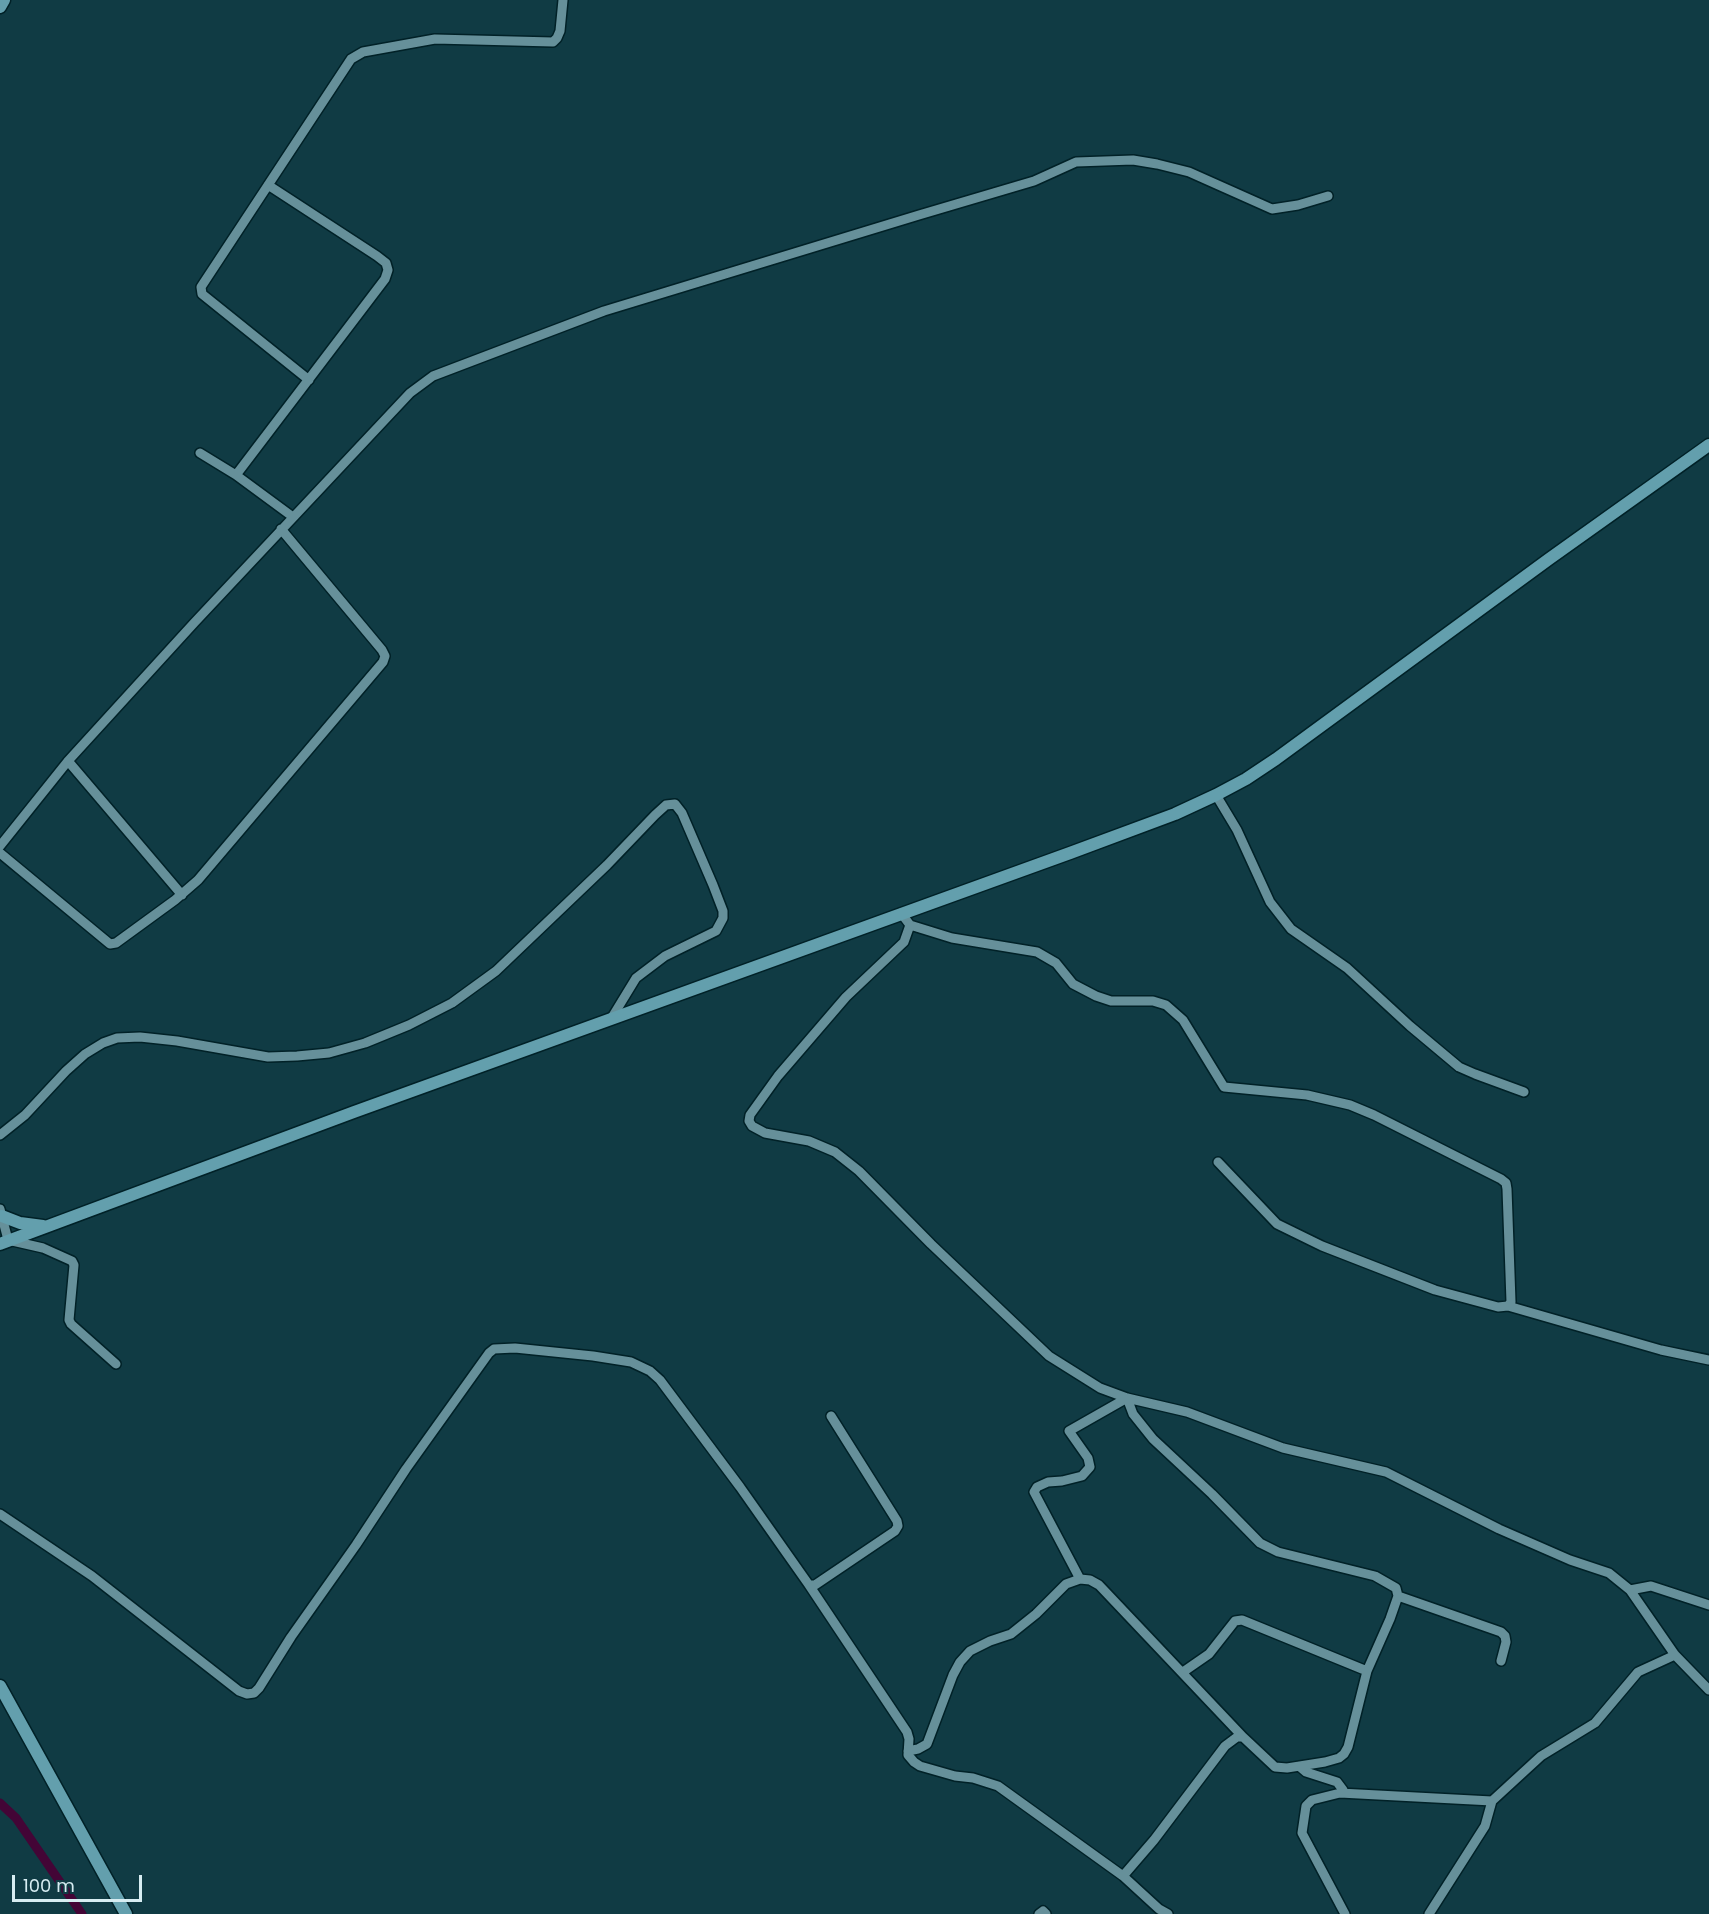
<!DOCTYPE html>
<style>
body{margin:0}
#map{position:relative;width:1709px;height:1914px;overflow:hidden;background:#103b44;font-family:Poppins,sans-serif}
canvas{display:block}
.scale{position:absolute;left:12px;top:1875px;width:130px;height:27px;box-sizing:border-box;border:3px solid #d7edf2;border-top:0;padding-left:8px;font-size:18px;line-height:21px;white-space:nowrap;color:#d7edf2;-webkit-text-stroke:4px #103b44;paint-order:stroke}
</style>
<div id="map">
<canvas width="1709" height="1914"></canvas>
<div class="scale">100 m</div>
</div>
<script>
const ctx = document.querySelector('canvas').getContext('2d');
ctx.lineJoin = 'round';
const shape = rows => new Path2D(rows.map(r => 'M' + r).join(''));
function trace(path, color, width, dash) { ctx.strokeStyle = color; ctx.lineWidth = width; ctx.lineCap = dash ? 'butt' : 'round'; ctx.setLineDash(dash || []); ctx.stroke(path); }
trace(shape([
 [0,1803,16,1818,82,1914]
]), '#430536', 9);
const minor = shape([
 [309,380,202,294,201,287,351,59,363,52,435,39,553,42,557,38,560,31,563,0],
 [200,453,236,475,293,517],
 [236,475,385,279,388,270,386,263,377,256,268,185],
 [68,761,182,895],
 [1216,795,1237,830,1270,902,1291,929,1347,968,1410,1026,1459,1067,1475,1074,1524,1092],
 [0,846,68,761,194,623,410,393,433,376,604,311,919,215,1034,181,1076,162,1133,160,1157,164,1189,172,1272,209,1298,205,1328,196],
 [0,853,110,944,116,943,175,900,198,880,383,662,385,656,382,650,281,529],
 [901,913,910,925,904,942,846,997,778,1076,750,1115,749,1121,752,1126,765,1133,809,1141,835,1152,859,1171,931,1244,1049,1356,1100,1388,1127,1398,1187,1412,1283,1448,1386,1472,1499,1529,1570,1560,1609,1573,1630,1590,1675,1655,1709,1690],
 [910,925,952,938,1037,952,1056,963,1073,984,1096,996,1111,1001,1153,1001,1166,1005,1183,1020,1224,1087,1307,1095,1350,1105,1374,1115,1501,1179,1506,1183,1507,1189,1511,1302,1508,1306],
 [0,1135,25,1115,66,1071,85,1054,103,1043,117,1038,140,1037,177,1041,268,1057,297,1056,329,1053,365,1043,409,1025,452,1003,496,971,607,865,655,815,666,805,675,804,682,813,713,885,723,911,723,918,716,931,665,956,636,978,611,1019],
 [1218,1162,1277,1224,1322,1246,1435,1290,1498,1307,1508,1306,1661,1350,1709,1360],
 [0,1209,8,1240,43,1248,72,1261,74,1265,69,1320,71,1324,116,1364],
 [0,1514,92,1576,239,1691,247,1694,254,1693,259,1688,291,1637,356,1545,406,1469,489,1353,494,1349,515,1348,593,1356,631,1362,650,1371,660,1380,740,1487,809,1585,815,1585,895,1531,898,1526,897,1521,831,1416],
 [1080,1579,1034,1492,1037,1487,1048,1482,1062,1481,1082,1476,1090,1467,1088,1458,1069,1431,1127,1398,1133,1414,1153,1439,1212,1494,1260,1543,1278,1552,1375,1576,1396,1588,1398,1596,1390,1619,1367,1671,1348,1747,1344,1754,1339,1758,1325,1762,1287,1768,1275,1767,1243,1737,1237,1737,1225,1746,1154,1840,1123,1876,1159,1909,1168,1914],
 [809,1585,907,1732,909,1739,908,1755,914,1762,920,1766,955,1776,973,1778,998,1786,1123,1876],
 [1630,1590,1651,1586,1709,1605],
 [1398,1596,1501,1632,1505,1636,1506,1642,1501,1661],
 [1183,1672,1209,1654,1235,1621,1242,1620,1367,1671],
 [908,1751,918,1749,927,1744,953,1675,960,1662,970,1651,990,1641,1011,1634,1036,1614,1066,1584,1080,1579,1090,1580,1099,1585,1243,1737],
 [1299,1766,1306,1772,1337,1782,1343,1790,1340,1793,1312,1800,1306,1806,1302,1833,1345,1914],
 [1340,1793,1492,1801],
 [1039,1914,1043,1911,1046,1914],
 [1429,1914,1485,1826,1492,1801,1541,1756,1595,1723,1638,1672,1675,1655]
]);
const secondary = shape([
 [0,7,4,0],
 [2,1216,20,1223,43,1226],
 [0,1244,354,1112,1070,853,1175,814,1216,795,1246,779,1276,759,1549,559,1709,445],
 [0,1686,126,1914]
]);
trace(minor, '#012127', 12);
trace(secondary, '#012127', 15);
trace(minor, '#66909a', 9);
trace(secondary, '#639fad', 12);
</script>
